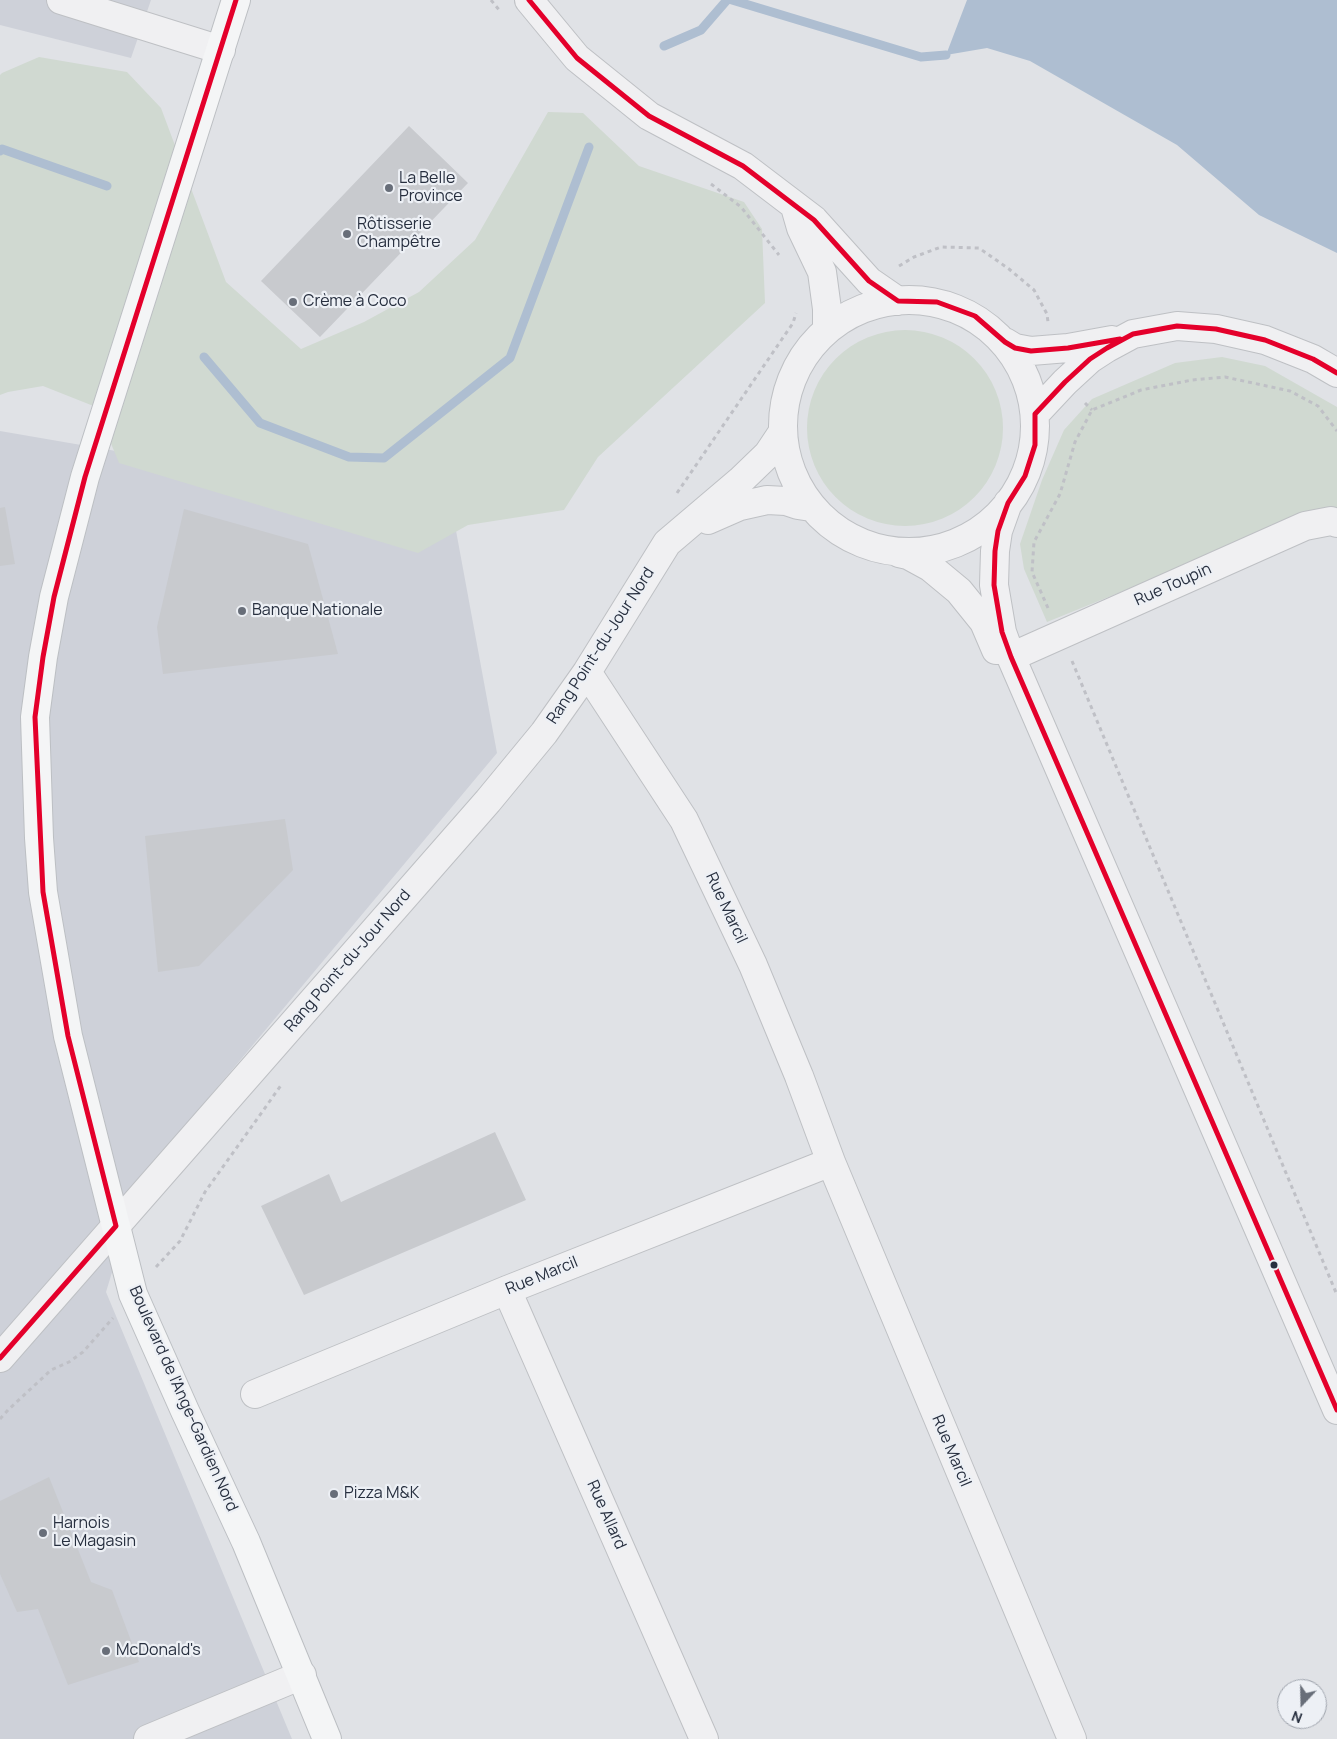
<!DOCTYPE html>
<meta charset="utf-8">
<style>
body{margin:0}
#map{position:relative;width:1337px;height:1739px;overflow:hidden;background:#e0e2e6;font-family:Manrope,sans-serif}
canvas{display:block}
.north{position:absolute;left:1277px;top:1679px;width:50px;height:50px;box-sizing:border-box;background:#edf0f5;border:1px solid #9ea3ac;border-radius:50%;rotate:201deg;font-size:14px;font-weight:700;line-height:20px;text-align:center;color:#272f3f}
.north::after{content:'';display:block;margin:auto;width:18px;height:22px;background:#686e79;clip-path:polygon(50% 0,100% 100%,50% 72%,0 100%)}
</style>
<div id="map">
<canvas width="1337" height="1739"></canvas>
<div class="north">N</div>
</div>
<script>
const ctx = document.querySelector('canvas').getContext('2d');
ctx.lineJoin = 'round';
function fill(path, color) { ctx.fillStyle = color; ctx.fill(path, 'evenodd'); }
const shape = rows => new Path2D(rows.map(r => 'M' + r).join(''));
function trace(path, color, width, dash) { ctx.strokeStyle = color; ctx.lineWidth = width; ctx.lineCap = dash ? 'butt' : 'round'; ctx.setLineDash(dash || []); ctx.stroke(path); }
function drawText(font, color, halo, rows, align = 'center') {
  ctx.font = font + ' Manrope,sans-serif'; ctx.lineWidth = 4.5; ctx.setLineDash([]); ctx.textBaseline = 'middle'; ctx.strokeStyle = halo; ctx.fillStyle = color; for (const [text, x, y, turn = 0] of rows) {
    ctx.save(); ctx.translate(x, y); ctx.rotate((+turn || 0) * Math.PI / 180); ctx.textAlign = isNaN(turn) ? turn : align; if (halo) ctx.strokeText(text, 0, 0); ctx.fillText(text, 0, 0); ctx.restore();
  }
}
fill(shape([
 [0,0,151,0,131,58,0,25],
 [0,431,452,509,497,753,140,1180,106,1292,292,1739,0,1739]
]), '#ced1d9');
fill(shape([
 [39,57,127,72,161,108,226,282,301,349,364,322,419,292,475,240,548,112,583,113,639,166,744,202,762,229,765,303,598,457,564,510,468,525,418,553,119,463,96,407,43,386,8,392,0,395,0,75,2,73],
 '807 428a98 98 0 1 1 196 0a98 98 0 1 1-196 0Z',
 [1222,357,1265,366,1337,407,1337,516,1315,513,1047,622,1024,569,1020,544,1042,480,1064,430,1092,399,1175,363]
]), '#d0d9d1');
fill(shape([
 [967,0,1337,0,1337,253,1259,215,1177,145,1030,61,987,48,946,55]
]), '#aebed1');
trace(shape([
 [732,0,921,57,946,55],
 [664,46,701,30,727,0],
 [0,151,2,149,107,186],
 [204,357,260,423,349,457,384,458,510,358,589,147]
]), '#aebed1', 9);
fill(shape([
 [409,126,468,183,320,337,261,281],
 [5,507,15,564,0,566,0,508],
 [184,509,308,544,338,654,163,674,157,627],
 [285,819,293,870,199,966,158,972,145,836],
 [495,1132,526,1200,304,1295,261,1206,329,1174,341,1202],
 [49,1477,91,1582,112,1590,139,1662,68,1685,38,1609,17,1612,0,1574,0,1501]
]), '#c8cace');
const minor = shape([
 [61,0,221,50],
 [529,0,577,58,649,116,743,166,814,220,869,281,898,301],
 [795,207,801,228,822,272,827,309,827,330],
 '783 426a126 126 0 1 1 252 0a126 126 0 1 1-252 0Z',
 [1005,342,1015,348,1031,351,1068,348,1112,340],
 [1035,414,1065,382,1090,359,1107,348,1133,334,1177,326,1216,329,1265,340,1313,359,1337,373],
 [1008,503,998,531,995,551,994,585,1002,632,1011,657,1337,1410],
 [708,520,740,506,767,500,786,501,798,505,811,507],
 [899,553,908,555,930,567,959,591,984,622,996,650],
 [1011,657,1305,526,1331,521,1337,523],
 [587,672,684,820,753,965,799,1076,831,1162,1072,1739],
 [507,1290,704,1739],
 [0,1358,488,801,544,733,587,672,667,543,740,481,768,454,782,433],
 [255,1394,507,1290,831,1162],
 [148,1739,302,1675]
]);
const major = shape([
 [236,0,85,477,54,597,43,657,35,717,39,838,43,892,68,1036,133,1294,185,1411,246,1542,327,1739]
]);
trace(minor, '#bec0c4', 30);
trace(major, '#bcbfc3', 30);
trace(shape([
 [491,0,500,11],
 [711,184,741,207,779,255],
 [899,266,914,257,941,247,979,248,1009,269,1034,290,1047,314,1048,322],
 [1085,403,1092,410],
 [677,493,793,323,796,313],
 [1048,608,1032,572,1034,542,1060,494,1075,442,1092,410,1141,390,1192,380,1225,377,1290,391,1318,406,1337,431],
 [1072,661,1337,1295],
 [156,1267,180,1241,205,1192,282,1084],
 [0,1419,8,1410,51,1370,69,1362,83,1352,113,1318]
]), '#bfc0c6', 3, [4, 4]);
trace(minor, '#f0f0f2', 28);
trace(major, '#f4f5f6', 28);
trace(shape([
 [529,0,577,58,649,116,743,166,814,220,869,281,898,301,937,302,975,316,1005,342,1015,348,1031,351,1068,348,1120,339],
 [1337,373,1313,359,1265,340,1216,329,1177,326,1133,334,1107,348,1090,359,1065,382,1035,414,1035,445,1025,476,1008,503,998,531,995,551,994,585,1002,632,1011,657,1337,1410],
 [0,1358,116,1226,68,1036,43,892,35,717,43,657,54,597,85,477,236,0]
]), '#e4002b', 5);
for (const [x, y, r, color] of [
 [389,188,5,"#686e79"],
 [347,234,5,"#686e79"],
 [293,302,5,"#686e79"],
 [242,611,5,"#686e79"],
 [1274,1265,4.5,"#272f3f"],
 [334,1494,5,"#686e79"],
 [43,1533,5,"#686e79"],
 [106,1651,5,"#686e79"]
]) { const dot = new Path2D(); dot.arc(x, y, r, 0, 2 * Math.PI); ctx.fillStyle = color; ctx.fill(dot); trace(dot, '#edf0f5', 2); }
drawText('16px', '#272f3f', '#edf0f5', [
 ["La Belle",399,179],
 ["Province",399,197],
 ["Rôtisserie",357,225],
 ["Champêtre",357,243],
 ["Crème à Coco",303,302],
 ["Banque Nationale",252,611],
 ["Pizza M&K",344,1494],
 ["Harnois",53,1524],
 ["Le Magasin",53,1542],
 ["McDonald's",116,1651]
], 'left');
drawText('16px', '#272f3f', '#edf0f5', [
 ["Rue Toupin",1173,585,-24],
 ["Rang Point-du-Jour Nord",601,646,-57],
 ["Rue Marcil",726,908,65],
 ["Rang Point-du-Jour Nord",348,961,-49],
 ["Rue Marcil",542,1276,-22],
 ["Boulevard de l'Ange-Gardien Nord",183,1399,66],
 ["Rue Marcil",951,1451,67],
 ["Rue Allard",606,1515,66]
]);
</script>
